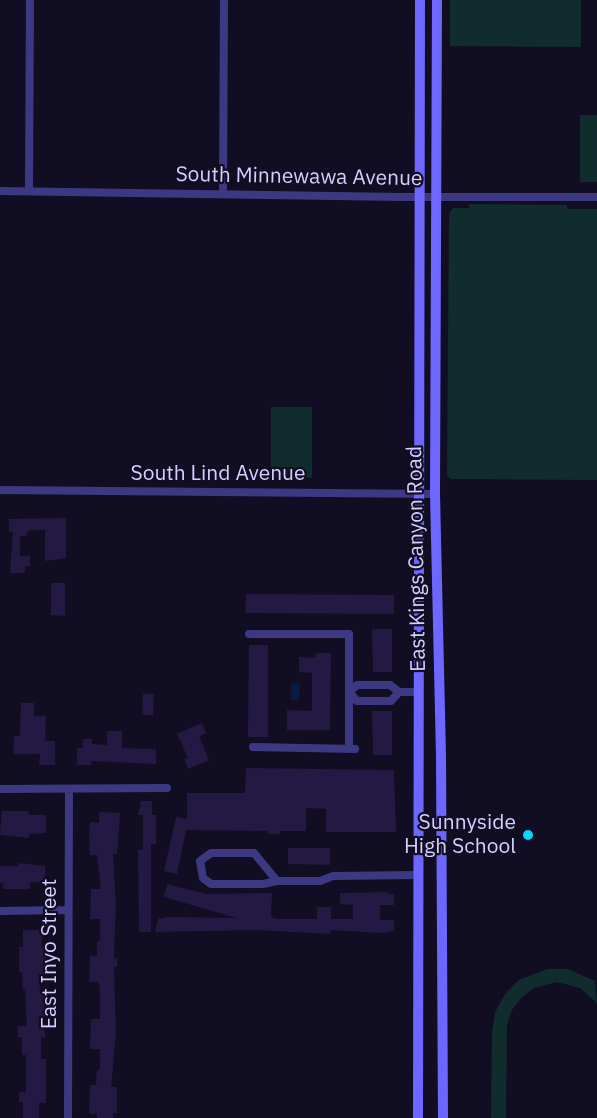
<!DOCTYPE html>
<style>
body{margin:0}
canvas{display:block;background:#110d22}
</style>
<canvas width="597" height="1118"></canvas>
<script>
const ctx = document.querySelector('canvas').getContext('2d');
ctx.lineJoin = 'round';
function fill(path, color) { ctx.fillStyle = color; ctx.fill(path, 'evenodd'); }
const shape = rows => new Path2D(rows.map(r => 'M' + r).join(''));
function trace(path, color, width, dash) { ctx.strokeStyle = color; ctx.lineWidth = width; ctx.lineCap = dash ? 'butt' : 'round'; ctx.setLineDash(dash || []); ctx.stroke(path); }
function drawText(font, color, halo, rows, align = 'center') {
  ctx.font = font + ' "IBM Plex Sans",sans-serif'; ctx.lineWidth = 4.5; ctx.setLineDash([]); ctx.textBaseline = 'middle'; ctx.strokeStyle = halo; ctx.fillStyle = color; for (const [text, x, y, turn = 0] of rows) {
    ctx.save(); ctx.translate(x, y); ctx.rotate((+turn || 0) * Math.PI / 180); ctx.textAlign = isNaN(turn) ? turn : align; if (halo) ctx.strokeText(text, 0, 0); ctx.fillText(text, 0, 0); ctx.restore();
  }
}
fill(shape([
 [450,0,581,0,581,47,450,46],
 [580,115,597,115,597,182,580,182],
 [469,204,567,205,567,209,597,209,597,480,451,479,447,476,449,213,453,208,469,208],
 [271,407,312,407,312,478,271,477],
 [547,969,568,969,595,981,597,1003,580,988,557,982,534,988,522,997,512,1010,507,1025,506,1118,491,1118,492,1032,495,1012,505,994,519,980]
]), '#102c2c');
fill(shape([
 [291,683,300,684,299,700,291,700]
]), '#091b40');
fill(shape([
 [66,518,66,558,45,561,45,530,29,530,26,536,20,536,20,556,30,556,30,566,25,566,25,573,10,573,13,532,9,532,9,519],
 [51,583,65,583,65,616,51,615],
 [246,594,394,595,394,614,245,613],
 [372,629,392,629,392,672,373,672],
 [249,645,268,645,268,737,248,737],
 [316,653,331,653,330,730,287,730,287,710,312,711,312,673,299,672,299,657,315,658],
 [143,694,154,694,153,715,142,715],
 [21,703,34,703,34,716,46,716,45,741,55,741,55,765,39,765,40,754,13,754,14,736,20,736],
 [372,711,392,711,392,755,373,755],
 [202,723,206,733,199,736,209,760,188,769,184,759,188,758,177,734],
 [107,731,122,731,122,748,156,749,156,764,91,761,91,765,77,765,77,748,83,748,83,739,92,739,92,744,107,745],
 [246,768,394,770,396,832,326,832,326,809,306,808,306,831,280,831,280,834,268,834,268,831,186,830,177,874,164,871,176,817,187,819,187,793,245,793],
 [141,801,152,801,152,815,156,815,156,844,151,844,151,932,139,932,138,850,143,850,143,815,138,815],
 [2,811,29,811,29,815,46,815,46,833,29,834,29,838,0,835],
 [99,812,120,813,117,854,113,854,116,903,114,958,117,958,117,967,114,967,116,1034,111,1087,117,1087,117,1113,113,1113,113,1118,97,1118,97,1114,89,1114,90,1085,96,1085,97,1070,100,1070,100,1049,90,1049,91,1019,100,1019,100,997,99,982,89,982,90,956,97,956,97,941,100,941,100,919,90,919,91,889,101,889,97,855,90,855,89,837,90,822,99,823],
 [288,848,330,848,330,865,288,864],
 [19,863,45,866,45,882,30,882,30,889,3,889,3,883,0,883,0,866,19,866],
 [167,884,207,894,272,893,271,917,277,919,317,919,317,907,331,907,331,919,353,919,353,905,340,904,340,893,388,892,388,894,394,894,394,905,380,905,380,920,394,920,394,931,380,933,331,930,331,934,257,930,155,932,158,919,167,917,237,918,164,897],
 [23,930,42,930,42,947,46,947,46,974,39,974,40,994,44,993,45,1038,41,1037,41,1059,46,1059,46,1103,39,1103,39,1118,23,1118,23,1102,19,1102,19,1092,26,1092,26,1055,22,1055,22,1037,18,1037,18,1026,27,1026,25,989,23,989,22,972,19,972,19,947,23,947]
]), '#231943');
trace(shape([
 [0,191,401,197,597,197],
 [29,191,30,0],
 [223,193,224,0],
 [0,490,435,494],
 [249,634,349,634,349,748],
 [399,692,391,701,357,701,349,692,357,685,390,685,399,692,417,692],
 [253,747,355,749],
 [0,789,167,788],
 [277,881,254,853,211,853,200,861,203,878,211,884,263,884,277,881,320,881,333,876,416,875],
 [0,911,68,910],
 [68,1118,69,789]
]), '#3d3882', 8);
trace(shape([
 [437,0,435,494,441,756,443,1118],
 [418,1118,420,0]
]), '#6d66ff', 10);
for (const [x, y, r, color] of [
 [528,835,6,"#00dafa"]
]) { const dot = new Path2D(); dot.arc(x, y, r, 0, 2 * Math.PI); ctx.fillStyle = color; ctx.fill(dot); trace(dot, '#110d22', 2); }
drawText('21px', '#d5cfff', '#110d22', [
 ["South Minnewawa Avenue",299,177,1],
 ["South Lind Avenue",218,474],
 ["East Kings Canyon Road",417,559,-91],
 ["East Inyo Street",50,954,-90]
]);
drawText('21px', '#d5cfff', '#110d22', [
 ["Sunnyside",516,823],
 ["High School",516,847]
], 'right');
</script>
